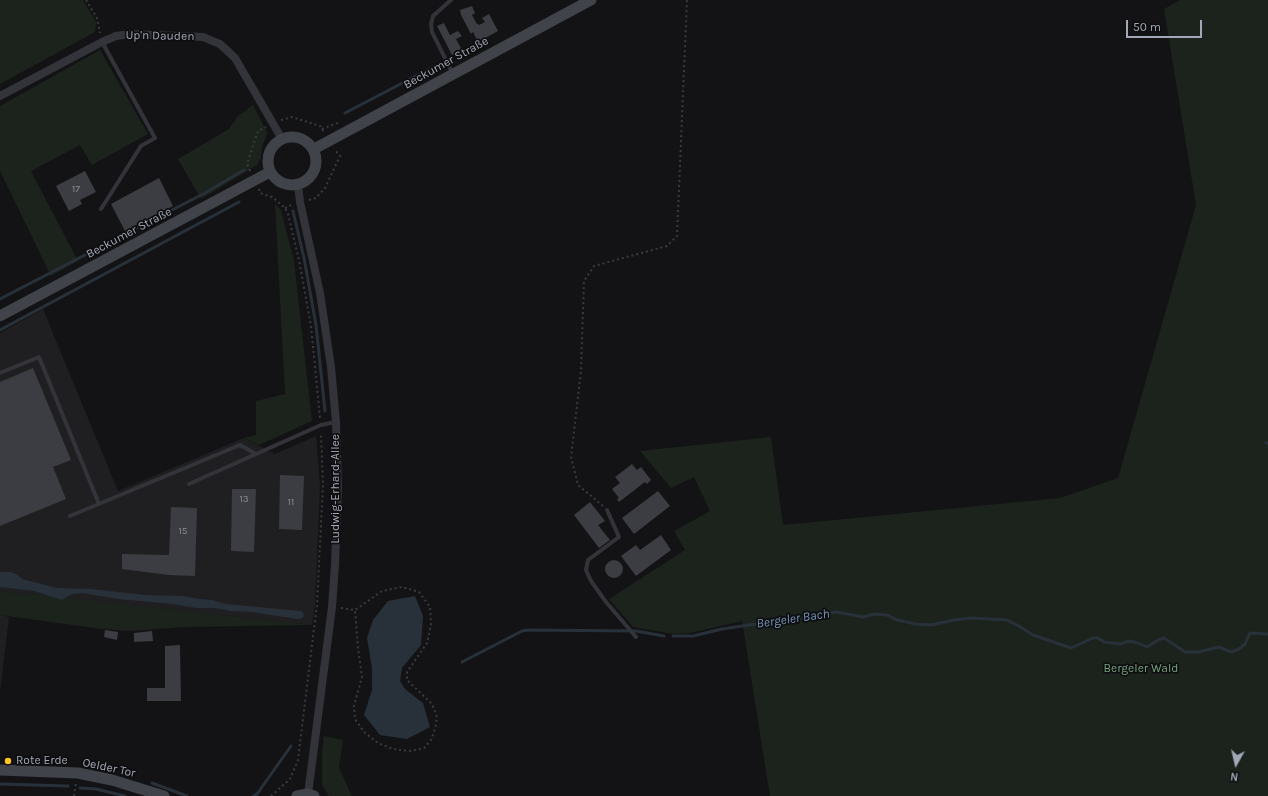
<!DOCTYPE html>
<meta charset="utf-8">
<style>
body{margin:0}
#map{position:relative;width:1268px;height:796px;overflow:hidden;background:#131315;font-family:Karla,sans-serif}
canvas{display:block}
.north{position:absolute;left:1216px;top:744px;width:40px;height:40px;-webkit-text-stroke:3px #0e0e10;paint-order:stroke;rotate:188deg;font-size:11px;font-weight:700;line-height:16px;text-align:center;color:#a3a8b6}
.north::after{content:'';display:block;margin:auto;width:14px;height:18px;background:#a3a8b6;clip-path:polygon(50% 0,100% 100%,50% 72%,0 100%)}
.scale{position:absolute;left:1126px;top:20px;width:76px;height:18px;box-sizing:border-box;border:2px solid #a3a8b6;border-top:0;padding-left:5px;font-size:12px;line-height:14px;white-space:nowrap;color:#a3a8b6;-webkit-text-stroke:3px #0e0e10;paint-order:stroke}
</style>
<div id="map">
<canvas width="1268" height="796"></canvas>
<div class="north">N</div>
<div class="scale">50 m</div>
</div>
<script>
const ctx = document.querySelector('canvas').getContext('2d');
ctx.lineJoin = 'round';
function fill(path, color) { ctx.fillStyle = color; ctx.fill(path, 'evenodd'); }
const shape = rows => new Path2D(rows.map(r => 'M' + r).join(''));
function trace(path, color, width, dash) { ctx.strokeStyle = color; ctx.lineWidth = width; ctx.lineCap = dash ? 'butt' : 'round'; ctx.setLineDash(dash || []); ctx.stroke(path); }
function drawText(font, color, halo, rows, align = 'center') {
  ctx.font = font + ' Karla,sans-serif'; ctx.lineWidth = 3.5; ctx.setLineDash([]); ctx.textBaseline = 'middle'; ctx.strokeStyle = halo; ctx.fillStyle = color; for (const [text, x, y, turn = 0] of rows) {
    ctx.save(); ctx.translate(x, y); ctx.rotate((+turn || 0) * Math.PI / 180); ctx.textAlign = isNaN(turn) ? turn : align; if (halo) ctx.strokeText(text, 0, 0); ctx.fillText(text, 0, 0); ctx.restore();
  }
}
fill(shape([
 [43,309,118,491,244,438,275,454,316,436,320,485,315,605,312,625,0,591,0,333],
 [0,615,9,617,0,693]
]), '#1f1f22');
fill(shape([
 [0,0,83,0,96,22,95,32,0,84],
 [1180,0,1268,0,1268,796,770,796,742,621,690,633,673,634,633,627,609,599,685,550,674,531,710,511,694,477,671,488,640,451,771,437,783,525,1060,498,1118,478,1196,205,1164,9],
 [100,50,148,134,92,165,80,145,31,171,78,261,51,276,0,171,0,106],
 [253,105,267,132,265,140,262,146,261,158,257,165,201,199,178,159,229,129,238,116],
 [275,204,281,210,294,261,312,421,259,445,244,438,256,435,256,401,285,394],
 [0,591,42,595,312,625,185,627,130,631,102,629,0,615],
 [324,736,343,740,339,768,352,796,329,796,322,785,322,751]
]), '#1b231c');
fill(shape([
 [0,572,11,572,18,575,22,579,57,588,91,589,146,595,183,596,199,599,212,600,226,604,301,611,304,614,303,618,297,619,252,612,231,611,215,608,196,608,173,604,118,599,82,593,72,594,62,600,34,591,0,587],
 [415,596,423,616,421,645,402,668,400,681,405,689,423,703,430,727,407,739,380,735,364,715,372,690,372,668,367,638,373,620,388,601]
]), '#283139');
trace(shape([
 [345,113,435,66],
 [293,211,304,258,316,325,325,411],
 [0,299,203,194,244,170],
 [0,330,239,202],
 [1266,443,1268,443],
 [673,636,693,636,722,629,837,612,863,617,875,614,887,615,897,620,916,624,931,625,954,620,971,618,1007,620,1019,626,1033,635,1071,648,1093,638,1098,638,1104,642,1120,644,1129,641,1138,643,1147,647,1158,640,1164,638,1185,652,1198,652,1219,647,1231,652,1239,649,1245,644,1250,633,1268,634],
 [462,662,522,631,527,630,636,631,664,636],
 [152,783,187,796],
 [0,784,68,786],
 [80,788,96,789,125,796],
 [253,796,257,794,291,746]
]), '#283139', 3);
fill(shape([
 [472,6,475,13,472,15,477,24,478,24,479,25,485,22,482,18,489,14,498,31,478,42,473,32,471,34,461,15,460,10],
 [444,23,450,35,458,31,462,36,456,39,462,50,452,55,437,26],
 [85,171,96,192,80,200,82,204,69,211,56,186],
 [159,178,173,206,125,231,111,204],
 [33,368,71,460,53,467,66,499,0,526,0,382],
 [632,464,637,470,641,467,651,480,647,484,645,482,619,502,617,499,619,498,612,489,620,483,615,477],
 [280,475,304,476,302,530,279,529],
 [232,489,256,489,254,552,231,551],
 [658,491,670,506,634,534,622,518],
 [590,502,605,521,598,525,610,540,599,548,574,515],
 [171,507,197,508,195,576,169,575,122,569,122,554,169,555],
 [661,535,671,550,636,576,621,556,636,545,640,550],
 '605 569a9 9 0 1 1 18 0a9 9 0 1 1-18 0Z',
 [105,630,118,632,117,640,104,637],
 [152,631,153,641,134,642,134,633],
 [180,645,181,701,147,701,147,688,165,688,165,646]
]), '#3c3d42');
trace(shape([
 [86,0,97,18,100,33],
 [281,120,292,117,320,126,324,132],
 [322,129,340,122],
 [250,171,247,164,258,131,266,127],
 [259,189,260,193,272,197,285,208,288,214,299,260,311,326,320,418],
 [309,200,316,198,325,188,340,156,334,149],
 [285,208,291,205],
 [603,506,578,485,571,457,581,371,584,281,594,266,667,246,677,236,687,0],
 [341,608,355,610,382,591,402,587,419,592,430,607,431,625,427,643,407,672,407,680,432,704,437,717,435,729,431,740,424,748,411,751,393,749,378,743,364,732,355,719,354,706,362,677,358,648,355,610],
 [74,796,76,783],
 [271,796,290,779,298,760,317,604,323,485,321,433]
]), '#393b41', 2, [2, 3]);
trace(shape([
 [451,0,433,16,431,24,432,32,453,74],
 [101,209,141,146,155,138,102,42],
 [0,373,39,357,99,504],
 [189,484,321,425,336,422],
 [607,510,619,537,588,560,586,570,591,581,606,602,636,637],
 [70,516,240,445,256,454]
]), '#33343a', 4);
trace(shape([
 [0,96,102,42,116,36,131,34,203,37,220,44,235,58,282,139],
 [298,185,300,202,320,293,331,367,336,422,338,486,335,565,332,607,308,794]
]), '#33343a', 8);
trace(shape([
 '268 161a24 24 0 1 1 48 0a24 24 0 1 1-48 0Z',
 [314,149,591,0],
 [0,316,270,172],
 [0,770,78,773,112,780,164,796],
 [297,796,308,794,314,796]
]), '#41434a', 11);
for (const [x, y, r, color] of [
 [8,761,4,"#ffc420"]
]) { const dot = new Path2D(); dot.arc(x, y, r, 0, 2 * Math.PI); ctx.fillStyle = color; ctx.fill(dot); trace(dot, '#0e0e10', 1.5); }
drawText('10px', '#898d99', null, [
 ["17",76,189],
 ["13",244,499],
 ["11",291,502],
 ["15",183,531]
]);
drawText('12px', '#a3a8b6', '#0e0e10', [
 ["Up'n Dauden",160,36,1],
 ["Beckumer Straße",446,63,-29],
 ["Beckumer Straße",129,233,-28],
 ["Ludwig-Erhard-Allee",336,489,-90],
 ["Oelder Tor",109,768,12]
]);
drawText('12px', '#78a37e', '#0e0e10', [
 ["Bergeler Wald",1141,669]
]);
drawText('12px', '#a3a8b6', '#0e0e10', [
 ["Rote Erde",16,761]
], 'left');
drawText('italic 13px', '#7693b5', '#0e0e10', [
 ["Bergeler Bach",793,619,-8]
]);
</script>
